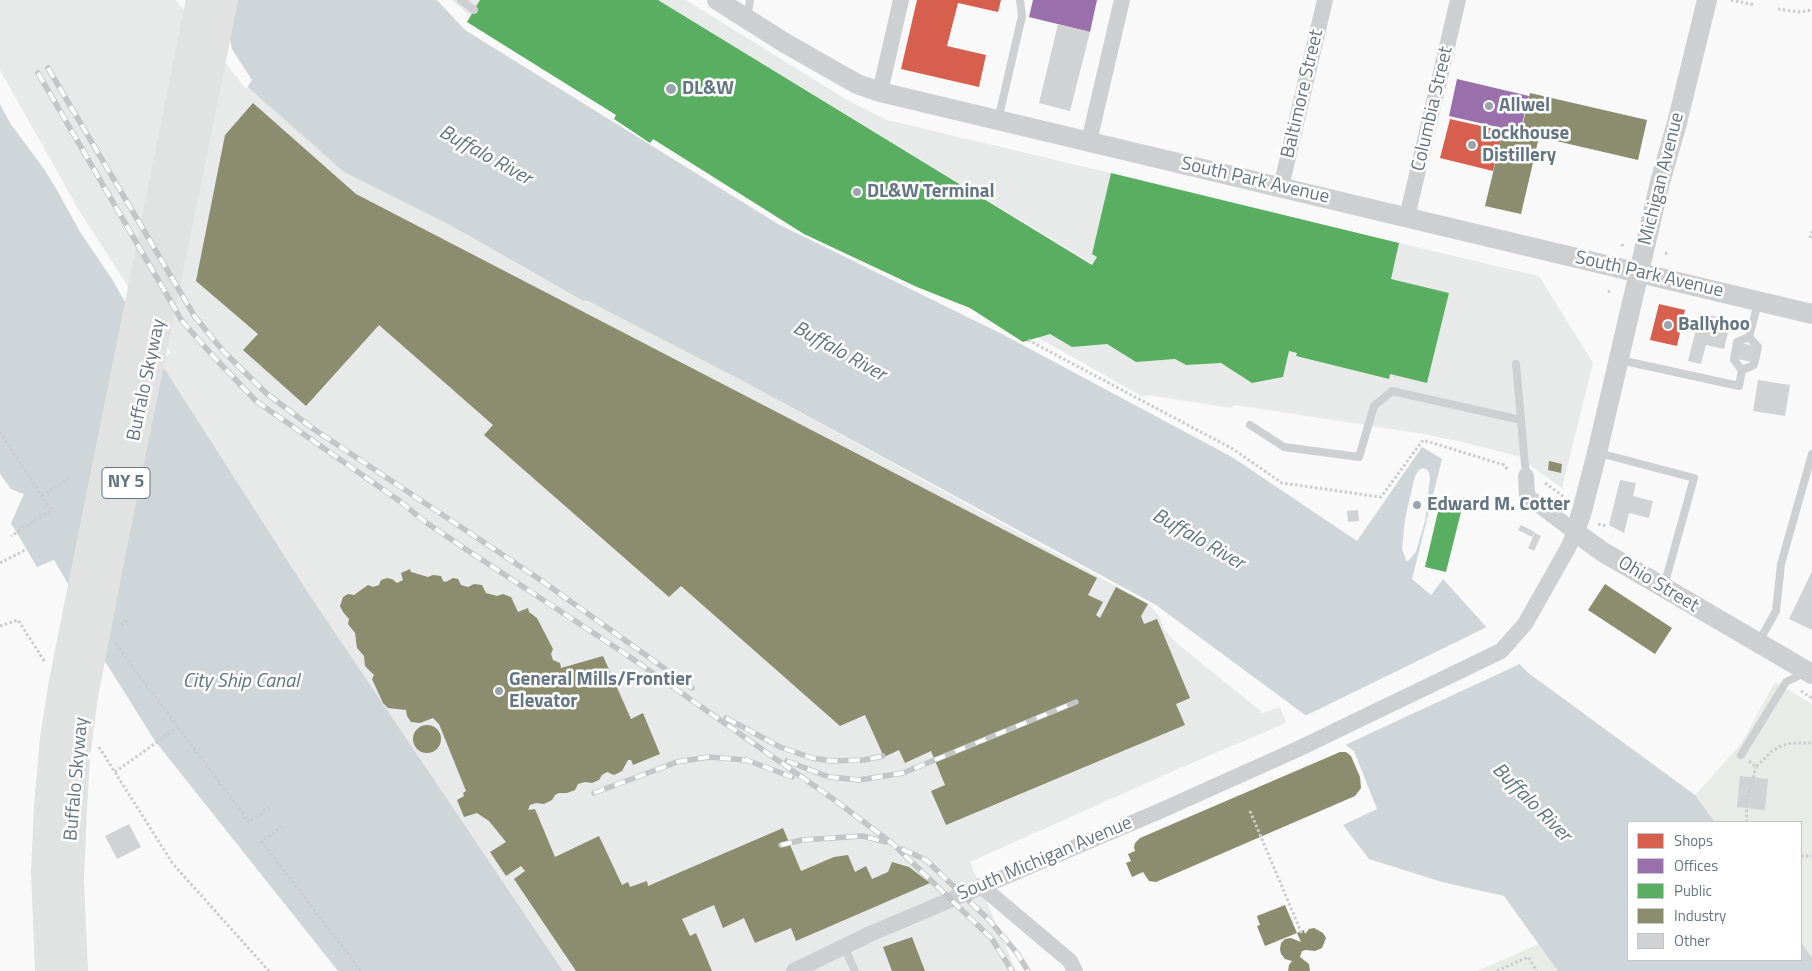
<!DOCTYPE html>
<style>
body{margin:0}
#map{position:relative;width:1812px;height:971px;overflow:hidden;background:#f9f9f9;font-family:"Titillium Web",sans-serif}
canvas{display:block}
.legend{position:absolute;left:1627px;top:821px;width:175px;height:140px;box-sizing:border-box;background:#fff;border:1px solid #c1c8cd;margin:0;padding:6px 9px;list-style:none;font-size:15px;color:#657683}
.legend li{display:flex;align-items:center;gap:10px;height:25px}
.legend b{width:25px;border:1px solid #c1c8cd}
</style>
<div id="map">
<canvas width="1812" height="971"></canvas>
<ul class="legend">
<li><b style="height:14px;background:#d6604d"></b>Shops</li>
<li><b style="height:14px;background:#9970ab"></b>Offices</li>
<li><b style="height:14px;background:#5aae61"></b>Public</li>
<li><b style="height:14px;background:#8c8c6e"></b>Industry</li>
<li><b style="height:14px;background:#d0d2d3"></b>Other</li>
</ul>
</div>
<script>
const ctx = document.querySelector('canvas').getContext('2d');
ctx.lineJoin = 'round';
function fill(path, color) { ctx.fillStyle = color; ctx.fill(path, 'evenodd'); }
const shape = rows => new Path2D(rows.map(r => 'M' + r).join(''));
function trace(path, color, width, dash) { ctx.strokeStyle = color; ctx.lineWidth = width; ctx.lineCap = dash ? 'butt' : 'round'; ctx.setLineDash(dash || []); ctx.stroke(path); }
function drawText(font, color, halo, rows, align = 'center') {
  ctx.font = font + ' "Titillium Web",sans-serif'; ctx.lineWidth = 5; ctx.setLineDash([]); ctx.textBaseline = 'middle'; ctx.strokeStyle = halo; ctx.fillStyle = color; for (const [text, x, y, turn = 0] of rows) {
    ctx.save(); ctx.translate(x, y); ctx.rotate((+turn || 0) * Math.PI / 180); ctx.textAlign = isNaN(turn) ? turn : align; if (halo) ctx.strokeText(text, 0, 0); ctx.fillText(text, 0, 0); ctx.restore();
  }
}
fill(shape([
 [0,0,178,0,344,172,450,225,582,301,586,300,741,380,1148,604,1159,616,1165,631,1178,644,1263,713,1280,707,1286,723,1171,772,970,862,1016,971,563,971,307,591,159,362,169,355,78,213,0,73],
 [452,0,480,0,470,16],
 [658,0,686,0,847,100,887,120,1111,173,1092,254,1097,257,1093,264],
 [1399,243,1539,276,1593,363,1562,488,1528,464,1529,459,1462,442,1424,434,1235,405,1231,408,1148,395,1143,397,1037,337,1050,334,1073,347,1107,344,1136,362,1175,359,1186,365,1221,363,1252,383,1283,377,1289,351,1297,353,1296,356,1388,379,1390,374,1427,383,1449,293,1391,279]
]), '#e8e9e9');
fill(shape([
 [1775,682,1812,704,1812,958,1801,942,1801,822,1715,822,1695,795,1741,744],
 [1539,944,1558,971,1477,971]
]), '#e8ebe6');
fill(shape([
 [178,0,437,0,465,30,778,224,1002,334,1232,457,1357,541,1422,447,1442,459,1412,579,1431,595,1443,579,1527,672,1695,795,1715,822,1628,822,1628,960,1801,960,1801,942,1812,958,1812,971,1558,971,1504,896,1442,882,1369,859,1343,825,1377,809,1354,751,1156,605,741,380,586,300,583,301,450,225,344,172,249,88],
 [1423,468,1426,469,1429,472,1430,478,1425,521,1416,552,1407,562,1402,549,1405,519,1415,476,1419,470],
 [0,73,78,213,169,355,160,362,307,591,563,971,338,971,155,741,101,655,83,609,54,560,37,567,11,523,24,494,11,489,0,474]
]), '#ced6d9');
fill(shape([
 [176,0,197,0,230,40,232,49,252,80,246,89],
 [0,70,80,212,171,353,159,362,112,279,80,232,58,192,44,169,10,123,0,104],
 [1489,626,1522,663,1343,746,1305,716]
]), '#f9f9f9');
fill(shape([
 [917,0,1001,0,998,12,958,3,947,46,986,55,979,87,901,69],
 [1450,119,1503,131,1493,171,1440,158],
 [1659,304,1685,310,1677,346,1650,340]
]), '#d6604d');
fill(shape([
 [1033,0,1097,0,1090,32,1029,17],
 [1457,79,1529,96,1520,132,1449,116]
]), '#9970ab');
fill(shape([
 [480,0,658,0,1092,265,1097,257,1092,254,1111,173,1399,243,1391,279,1449,293,1427,383,1390,374,1389,379,1296,356,1297,353,1289,351,1283,377,1252,383,1221,363,1186,365,1175,359,1136,362,1107,344,1072,347,1050,334,1023,342,970,308,917,287,804,234,653,139,650,143,614,119,616,115,467,22],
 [1440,503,1462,508,1446,572,1425,567]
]), '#5aae61');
fill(shape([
 [1530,93,1647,120,1638,160,1539,137,1521,214,1485,206,1503,131,1520,136],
 [253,103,356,194,1097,578,1088,595,1103,602,1096,615,1100,618,1116,587,1148,604,1141,616,1144,624,1157,619,1190,698,1176,704,1185,725,946,825,931,791,945,785,931,751,905,763,899,750,884,757,865,715,840,726,681,586,669,597,484,435,493,425,379,325,306,406,243,350,258,334,196,281,225,135],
 [1549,461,1562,464,1561,473,1548,470],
 [410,569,411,572,428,577,433,575,441,576,443,581,446,582,453,578,458,579,461,585,468,587,474,584,482,585,486,593,497,596,503,594,511,597,518,612,528,608,529,612,537,618,553,649,551,654,553,660,560,663,561,668,603,656,631,719,643,713,660,754,633,765,631,760,628,760,622,771,614,775,607,772,602,775,599,780,592,783,585,782,578,784,575,790,567,793,559,793,555,795,552,800,544,804,536,803,530,805,528,810,535,809,555,857,599,836,622,885,628,882,630,887,647,881,648,886,783,828,801,871,834,857,848,855,855,872,866,866,872,879,888,872,892,862,909,867,930,883,796,941,791,928,755,943,744,918,723,928,714,905,682,919,690,936,696,933,712,971,576,971,514,879,525,871,521,866,506,876,490,852,506,842,489,821,477,813,464,817,457,800,464,796,463,793,466,791,439,724,433,718,420,723,411,722,407,716,406,710,388,708,383,703,372,679,374,675,365,666,364,656,357,648,355,633,348,624,349,619,343,612,340,606,343,597,348,594,354,595,368,585,373,587,379,585,381,580,387,578,392,579,397,583,403,580,401,573],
 [1605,584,1672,628,1655,654,1588,610],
 '413 739a14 14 0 1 1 28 0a14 14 0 1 1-28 0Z',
 [1340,752,1346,752,1351,756,1360,777,1361,788,1355,796,1156,882,1149,881,1143,872,1132,877,1126,863,1131,861,1128,854,1135,851,1134,847,1135,843,1140,838],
 [1285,905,1297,933,1265,946,1257,926,1260,925,1257,916],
 [1314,928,1323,933,1326,938,1322,948,1315,951,1306,950,1302,951,1300,957,1309,964,1310,971,1288,971,1289,965,1292,961,1285,959,1281,954,1280,949,1281,943,1285,939,1291,938,1301,942,1297,933,1304,930,1305,934,1309,929],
 [912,937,925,971,892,971,883,947]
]), '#8c8c6e');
fill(shape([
 [1058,24,1090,32,1070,111,1039,103],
 [1700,313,1731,320,1724,349,1706,345,1701,364,1688,361],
 [1740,343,1755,346,1752,362,1737,359],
 [1758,380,1790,385,1785,416,1753,411],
 [1620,480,1636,483,1633,496,1653,501,1649,518,1629,513,1624,533,1609,525],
 [1358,510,1359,521,1348,522,1347,511],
 [1521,525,1535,532,1532,537,1518,530],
 [1535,533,1541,536,1534,551,1528,548],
 [1812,571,1812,630,1789,619],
 [1740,776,1768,779,1765,810,1737,807],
 [129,824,141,847,117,859,105,836]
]), '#d0d2d3');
trace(shape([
 [1731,0,1755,5],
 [1778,9,1799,12,1812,10],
 [1810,238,1812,231],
 [1622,244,1623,248],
 [1665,253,1670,254],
 [1608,292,1610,291],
 [1028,340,1233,449,1282,483,1381,497,1423,440,1504,465,1508,470],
 [0,432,51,510,11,536],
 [1545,483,1564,497],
 [42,496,71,477],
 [1598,524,1607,526],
 [0,563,27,549],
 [121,625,128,619],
 [0,626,18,620,45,662],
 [116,644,249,822,271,806],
 [1801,691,1812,698],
 [99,747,173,864,269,971],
 [1749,761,1756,767,1772,751,1781,746,1791,743,1812,743],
 [115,772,178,727],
 [1250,811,1302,934],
 [1747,822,1746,803,1756,767],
 [282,826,262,842,361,971],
 [1801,856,1812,856],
 [1497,971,1528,957,1537,971]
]), '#cbcccd', 3, [2.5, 2.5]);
trace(shape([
 [461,0,474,10],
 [747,18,750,0],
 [998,120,1022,16,1020,0],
 [1749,337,1758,303],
 [1620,360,1739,386,1742,370],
 [1516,364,1526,476],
 [1742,370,1734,360,1737,342,1749,337],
 [1742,370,1754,365,1758,347,1749,337],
 [1250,425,1284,447,1359,457,1374,406,1392,391,1521,420],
 [1599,453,1694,478,1664,586],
 [1758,643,1776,611,1781,564,1812,454],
 [1741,755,1786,682,1806,672],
 [844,946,855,971]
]), '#cecfd0', 8);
trace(shape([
 [880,92,901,0],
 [1089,141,1122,0],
 [1281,187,1325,0],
 [1407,217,1458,0],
 [981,886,1070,961,1075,971],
 [794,971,870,934,1160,811,1298,749,1501,651,1525,624,1568,548,1575,532,1527,496,1526,476]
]), '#cecfd0', 16);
trace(shape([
 [717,0,785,43,857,84,880,92,1812,314],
 [1707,0,1677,123,1660,182,1597,453,1582,511,1575,532,1603,552,1812,674]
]), '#cecfd0', 20);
trace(shape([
 [49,971,45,873,48,806,54,738,63,681,200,0],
 [74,971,70,880,73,809,76,757,84,696,113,546,224,0]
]), '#e1e2e2', 28);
const rail = shape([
 [48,68,195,317,224,352,266,393,315,430,542,581,692,688],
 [38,73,182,321,213,356,256,401,401,502,424,521,467,550,627,655,836,801,893,844,992,939,1012,971],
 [726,718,780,747,812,758,832,761,864,760,883,756],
 [787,761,829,777,859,780,903,773,1076,702],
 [594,793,677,762,708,757,746,760,792,777],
 [781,845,802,840,863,836,886,842],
 [902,849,926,860,989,920,1017,953,1028,971]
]);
trace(rail, '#c3c5c6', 5.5);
trace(rail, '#fff', 4, [11]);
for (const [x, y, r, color] of [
 [671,89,6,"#99a4ac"],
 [1489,106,5,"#99a4ac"],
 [1472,145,5,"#99a4ac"],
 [857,192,5,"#99a4ac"],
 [1668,325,5,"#99a4ac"],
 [1417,505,5,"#99a4ac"],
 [499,691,5,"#99a4ac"]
]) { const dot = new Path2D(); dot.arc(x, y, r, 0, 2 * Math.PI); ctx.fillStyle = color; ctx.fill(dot); trace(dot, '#fff', 2); }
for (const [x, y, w] of [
 [126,483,48]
]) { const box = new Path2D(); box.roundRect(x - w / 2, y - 15.5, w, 31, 4); ctx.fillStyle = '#fff'; ctx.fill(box); trace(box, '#657683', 1); }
drawText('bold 18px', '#657683', null, [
 ["NY 5",126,483]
]);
drawText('bold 19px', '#657683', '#fff', [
 ["DL&W",682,89],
 ["Allwel",1499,106],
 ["Lockhouse",1482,134],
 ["Distillery",1482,156],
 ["DL&W Terminal",867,192],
 ["Ballyhoo",1678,325],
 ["Edward M. Cotter",1427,505],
 ["General Mills/Frontier",509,680],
 ["Elevator",509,702]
], 'left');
drawText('19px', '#657683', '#fff', [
 ["Baltimore Street",1303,94,-77],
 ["Columbia Street",1433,109,-77],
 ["Michigan Avenue",1662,179,-76],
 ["South Park Avenue",1255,181,13],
 ["South Park Avenue",1649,275,13],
 ["Buffalo Skyway",147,380,-78],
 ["Ohio Street",1658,585,31],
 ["Buffalo Skyway",77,779,-85],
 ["South Michigan Avenue",1045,859,-23]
]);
drawText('italic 20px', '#60757c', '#fff', [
 ["Buffalo River",485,156,29],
 ["Buffalo River",839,352,29],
 ["Buffalo River",1198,540,30],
 ["City Ship Canal",241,682],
 ["Buffalo River",1531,803,45]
]);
</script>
